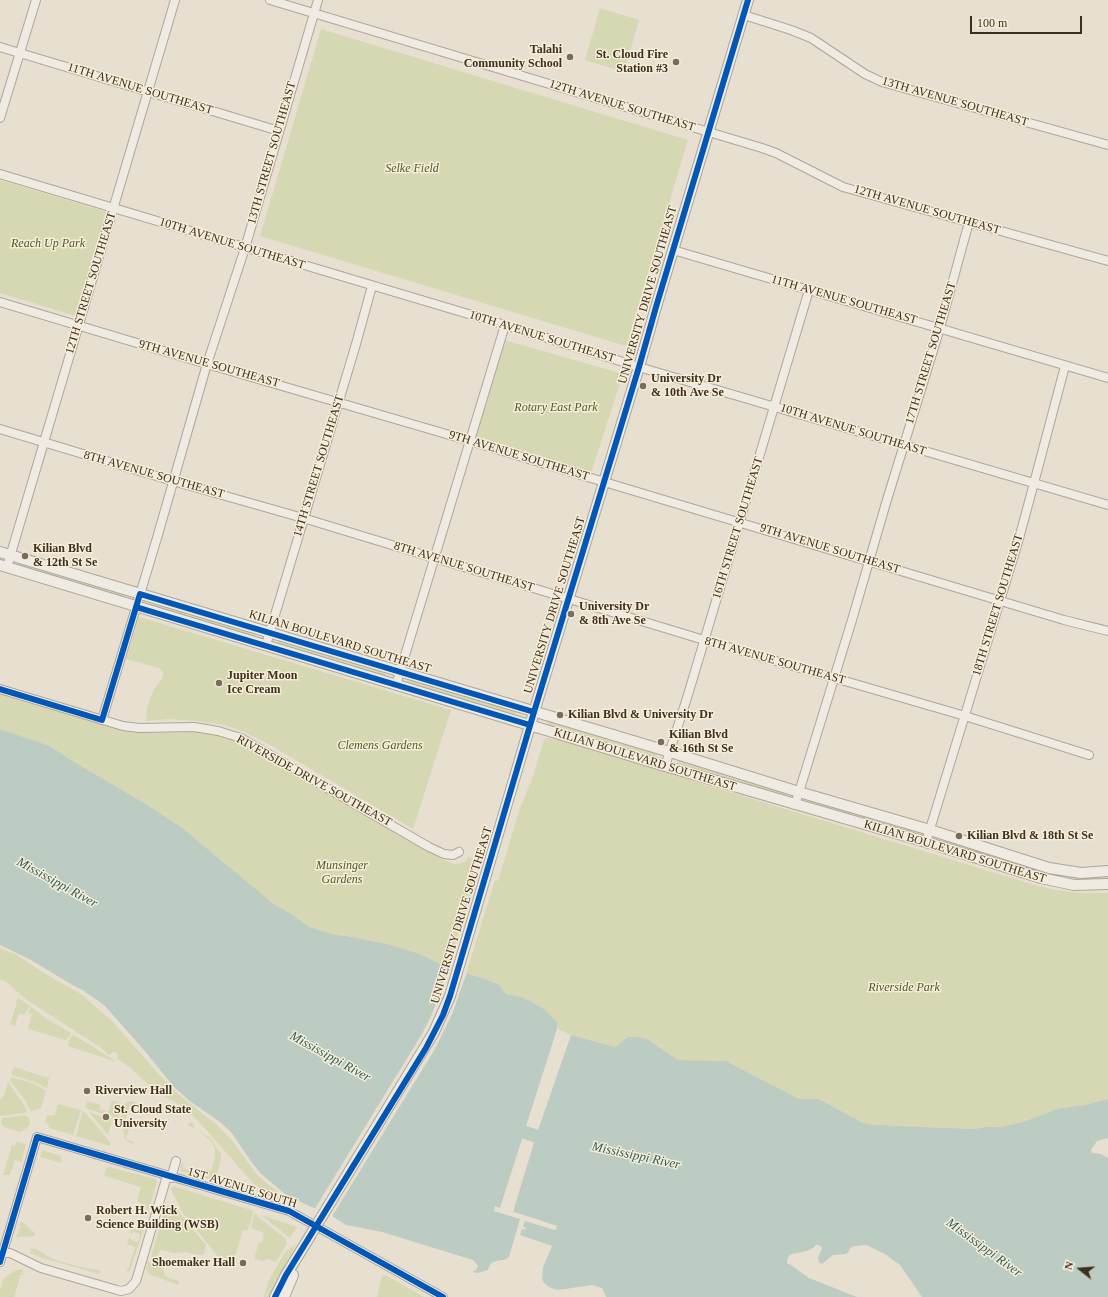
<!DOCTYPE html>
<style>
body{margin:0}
#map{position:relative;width:1108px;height:1297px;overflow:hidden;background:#e7e0d1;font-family:Georgia,serif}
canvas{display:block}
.north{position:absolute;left:1060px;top:1249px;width:40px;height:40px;-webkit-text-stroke:3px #f7eed8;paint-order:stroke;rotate:287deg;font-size:11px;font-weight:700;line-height:16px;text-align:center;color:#3d2e20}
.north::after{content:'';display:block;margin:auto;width:14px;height:18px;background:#3d2e20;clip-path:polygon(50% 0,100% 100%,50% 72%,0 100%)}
.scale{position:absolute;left:970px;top:16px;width:112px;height:18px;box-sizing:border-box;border:2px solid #3d2e20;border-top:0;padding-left:5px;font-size:12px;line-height:14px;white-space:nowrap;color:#3d2e20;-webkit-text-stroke:3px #f7eed8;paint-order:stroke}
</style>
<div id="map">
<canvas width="1108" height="1297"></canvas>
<div class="north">N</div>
<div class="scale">100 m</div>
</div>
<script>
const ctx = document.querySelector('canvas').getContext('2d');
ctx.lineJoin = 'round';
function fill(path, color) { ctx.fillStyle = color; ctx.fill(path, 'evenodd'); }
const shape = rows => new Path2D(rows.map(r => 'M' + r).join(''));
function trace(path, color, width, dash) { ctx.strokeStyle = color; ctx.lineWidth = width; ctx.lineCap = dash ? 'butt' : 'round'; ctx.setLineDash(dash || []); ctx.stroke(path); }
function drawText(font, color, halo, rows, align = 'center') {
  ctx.font = font + ' Georgia,serif'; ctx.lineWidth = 3; ctx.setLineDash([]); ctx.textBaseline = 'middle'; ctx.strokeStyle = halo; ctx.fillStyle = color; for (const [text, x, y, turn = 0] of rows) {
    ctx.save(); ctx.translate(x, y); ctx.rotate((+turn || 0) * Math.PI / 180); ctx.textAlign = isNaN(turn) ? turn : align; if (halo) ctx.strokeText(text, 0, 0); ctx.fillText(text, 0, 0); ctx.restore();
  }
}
fill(shape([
 [600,8,639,20,624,72,585,60],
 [321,29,688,140,626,346,260,236],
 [0,180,107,212,76,316,0,293],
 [504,340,623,374,592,470,591,472,478,437,476,435,476,432],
 [19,563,127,594,127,595,125,598,19,566],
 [150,601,256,633,256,635,254,637,149,605,149,602],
 [139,617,451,710,413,829,270,745,242,731,224,725,197,721,168,719,146,721,147,708,153,691,163,677,163,672,159,668,126,659],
 [278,640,385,671,386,674,384,676,278,644],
 [267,650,453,706,453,708,266,652],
 [408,679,516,711,516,714,513,716,408,684,407,682],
 [0,693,58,710,124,731,147,733,192,732,213,735,234,741,246,746,440,858,456,865,466,861,468,857,475,859,470,873,477,875,448,968,420,954,387,944,352,937,332,934,310,927,285,910,275,905,181,827,149,806,66,757,50,746,0,729],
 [548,721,656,752,657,755,654,757,550,726,547,723],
 [546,738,559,740,1035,885,1056,890,1080,893,1108,893,1108,1099,1085,1105,1060,1108,1026,1121,1001,1127,987,1127,974,1129,870,1125,863,1123,830,1105,818,1099,799,1099,726,1061,678,1060,647,1039,625,1039,615,1047,571,1035,556,1028,555,1021,550,1014,541,1007,522,997,506,994,498,984,485,979,466,974,495,880,498,881,519,811,532,779,544,740],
 [679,760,787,793,786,794,783,796,680,765,678,763],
 [809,800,915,830,916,833,915,835,809,803],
 [943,839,1053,870,1108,875,1108,881,1091,882,1061,879,942,843],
 [0,948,17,955,44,973,81,994,111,1020,172,1089,217,1125,232,1140,257,1175,290,1202,269,1196,252,1182,201,1124,186,1109,156,1091,128,1066,117,1059,118,1055,116,1052,113,1052,109,1055,103,1050,103,1049,24,998,5,981,0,979],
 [18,998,30,1006,24,1015,19,1014,15,1026,10,1024,17,1003,16,1002],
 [31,1007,47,1019,71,1033,66,1040,28,1029,32,1014,28,1013],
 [73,1035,85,1042,117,1062,68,1046,69,1041,68,1041],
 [14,1067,49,1078,47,1088,35,1082,12,1075,12,1072],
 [11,1077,35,1084,46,1091,41,1108,32,1111,30,1110,25,1100,10,1081],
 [8,1082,24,1105,27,1111,25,1113,0,1116,0,1100,4,1095],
 [112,1100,120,1103,119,1119,85,1108,87,1101,101,1105,99,1109,108,1112],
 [132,1101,142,1105,141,1107,130,1104,124,1124,130,1126,126,1139,134,1142,133,1144,125,1140,121,1118,122,1106,127,1102],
 [58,1104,81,1110,73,1135,49,1128,49,1126,45,1121,47,1116,55,1115],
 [83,1110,111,1143,110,1146,76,1136],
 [89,1112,112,1120,108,1135],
 [25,1115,29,1118,30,1123,28,1127,20,1132,4,1127,1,1124,2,1118],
 [193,1122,194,1127,210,1138,221,1154,221,1159,215,1181,180,1171,182,1163,183,1162,183,1168,204,1175,206,1169,211,1170,215,1157,215,1148,209,1139,197,1129,188,1126,189,1123],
 [17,1141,26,1145,21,1162,15,1160,10,1175,3,1175,12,1145,15,1146],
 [42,1150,61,1156,62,1162,61,1163,40,1157],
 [109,1167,155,1179,157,1182,156,1185,148,1213,145,1206,137,1201,141,1187,105,1176,104,1175,106,1169],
 [173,1186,254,1211,247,1231,243,1230,232,1266,229,1266,228,1269,183,1213,171,1190],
 [168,1205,177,1208,181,1215,206,1245,204,1254,199,1255,185,1252,174,1253,160,1250,156,1258,151,1257,165,1207],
 [255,1213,259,1218,285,1238,287,1243,276,1262,268,1259,262,1261,254,1259,259,1242,262,1243,264,1233,251,1228],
 [261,1215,297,1227,290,1238],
 [21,1221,35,1233,34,1236,16,1237,21,1226,19,1225],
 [145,1225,129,1273,127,1272,135,1247,127,1244,129,1238,131,1238,131,1240,138,1242,140,1234,134,1232,133,1233,130,1233,131,1229,136,1229],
 [296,1244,269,1297,267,1297,272,1282,266,1297,264,1297,268,1282,285,1252],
 [31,1248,36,1249,51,1258,62,1262,85,1268,98,1270,100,1270,99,1274,39,1257,30,1253],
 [148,1262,162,1266,165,1276,169,1278,179,1281,178,1285,149,1274,146,1269],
 [23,1269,22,1273,24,1273,24,1275,21,1274,14,1297,0,1297,0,1291,3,1280,9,1274,17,1270],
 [382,1275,387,1276,424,1297,377,1297]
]), '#d6d7b3');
fill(shape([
 [0,729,50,746,66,757,149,806,181,827,275,905,285,910,310,927,332,934,352,937,387,944,420,954,448,968,485,979,498,984,506,994,522,997,541,1007,550,1014,555,1021,558,1022,556,1028,557,1029,500,1208,495,1206,494,1211,520,1219,509,1257,504,1260,501,1260,493,1262,490,1265,488,1270,478,1273,472,1272,476,1270,478,1266,473,1260,382,1232,346,1225,332,1216,307,1205,285,1194,260,1173,250,1160,231,1132,220,1122,191,1102,174,1087,143,1049,104,1005,84,991,69,983,31,960,0,945],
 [571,1035,615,1047,625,1039,629,1037,636,1037,647,1039,678,1060,726,1061,799,1099,818,1099,830,1105,863,1123,875,1125,974,1129,987,1127,1001,1127,1026,1121,1060,1108,1085,1105,1108,1099,1108,1138,1097,1141,1091,1150,1092,1153,1101,1154,1108,1158,1108,1297,922,1297,900,1265,885,1254,866,1245,854,1246,850,1248,849,1251,846,1254,833,1255,822,1264,819,1262,818,1258,822,1248,819,1245,816,1245,813,1248,807,1251,792,1254,789,1256,787,1260,787,1263,791,1265,809,1278,857,1297,606,1297,602,1288,592,1285,558,1290,549,1287,544,1283,542,1279,543,1267,552,1246,520,1235,522,1229,525,1230,526,1228,523,1226,525,1221,555,1230,557,1226,513,1212,536,1136]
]), '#bcccc2');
fill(shape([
 [449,966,467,972,453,1012,435,1049,331,1218,314,1210,422,1034,432,1014],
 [511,1211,557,1226,556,1230,523,1220,525,1219,555,1227,512,1214]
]), '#e7e0d1');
trace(shape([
 [508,1127,536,1136,553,1139]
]), '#bcccc2', 13);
const minor = shape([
 [270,0,762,148,776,153,843,187,1108,261],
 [744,15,791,30,811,38,865,74,882,82,1108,145],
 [0,47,279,131],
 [0,118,36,0],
 [0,174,505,325,639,367,1108,505],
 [673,250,1108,378],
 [0,302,207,364,470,441,591,478,1064,620,1108,631],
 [0,429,173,481,303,518,704,640,965,716,1089,755],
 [7,567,175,0],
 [266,645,356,344,372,286],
 [396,685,505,325],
 [0,689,123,726,139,728,194,727,218,731,241,738,429,847,444,854,453,855,459,852],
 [102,720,157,538,207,364,245,248,318,0],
 [665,766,687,698,809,290],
 [795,805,852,620,886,503,940,328,969,222],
 [926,842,1018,542,1034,483,1065,366],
 [171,1178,176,1161],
 [3,1253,10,1253,41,1268,117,1290,121,1291,129,1289,136,1281,167,1176],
 [0,1262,37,1137,289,1211,443,1297]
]);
const tertiary = shape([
 [0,552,670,752,799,792,930,830,1049,868,1081,873,1108,871],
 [0,565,665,766,926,842,1041,878,1074,885,1108,884],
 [485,878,534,712,639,367,656,307,748,0],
 [275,1297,286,1275,310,1236],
 [284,1297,293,1275]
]);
trace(minor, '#ada599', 10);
trace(tertiary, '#ada599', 12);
trace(minor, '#efebe3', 8);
trace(tertiary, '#efebe3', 10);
const tertiaryBridge = shape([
 [310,1236,434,1032,450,996,485,878]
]);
trace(tertiaryBridge, '#ada599', 12, []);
trace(tertiaryBridge, '#efebe3', 10);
trace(shape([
 [136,607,530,725],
 [0,689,102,720,140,594,534,712],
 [0,1262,37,1137,289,1211,443,1297],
 [275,1297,286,1275,426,1048,443,1015,450,996,534,712,639,367,656,307,748,0]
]), '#0057b8', 6);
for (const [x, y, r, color] of [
 [570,57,4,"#786c5e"],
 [676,62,4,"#786c5e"],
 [643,386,4,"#786c5e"],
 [25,556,4,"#786c5e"],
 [571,614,4,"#786c5e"],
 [219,683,4,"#786c5e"],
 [560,715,4,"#786c5e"],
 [661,742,4,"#786c5e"],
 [959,836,4,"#786c5e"],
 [87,1091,4,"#786c5e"],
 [106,1117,4,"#786c5e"],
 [88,1218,4,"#786c5e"],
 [243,1263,4,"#786c5e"]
]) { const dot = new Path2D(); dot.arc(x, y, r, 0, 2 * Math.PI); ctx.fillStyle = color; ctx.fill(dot); trace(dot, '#f7eed8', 1.5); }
drawText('bold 12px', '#3d2e20', '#f7eed8', [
 ["Talahi",562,50,"right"],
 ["Community School",562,64,"right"],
 ["St. Cloud Fire",668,55,"right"],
 ["Station #3",668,69,"right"],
 ["University Dr",651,379],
 ["& 10th Ave Se",651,393],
 ["Kilian Blvd",33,549],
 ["& 12th St Se",33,563],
 ["University Dr",579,607],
 ["& 8th Ave Se",579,621],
 ["Jupiter Moon",227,676],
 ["Ice Cream",227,690],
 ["Kilian Blvd & University Dr",568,715],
 ["Kilian Blvd",669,735],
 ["& 16th St Se",669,749],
 ["Kilian Blvd & 18th St Se",967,836],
 ["Riverview Hall",95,1091],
 ["St. Cloud State",114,1110],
 ["University",114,1124],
 ["Robert H. Wick",96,1211],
 ["Science Building (WSB)",96,1225],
 ["Shoemaker Hall",235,1263,"right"]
], 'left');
drawText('12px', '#3d2e20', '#f7eed8', [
 ["11TH AVENUE SOUTHEAST",140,89,17],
 ["13TH AVENUE SOUTHEAST",955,102,16],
 ["12TH AVENUE SOUTHEAST",622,106,17],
 ["13TH STREET SOUTHEAST",272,153,-74],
 ["12TH AVENUE SOUTHEAST",927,210,16],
 ["10TH AVENUE SOUTHEAST",232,244,17],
 ["12TH STREET SOUTHEAST",91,283,-73],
 ["UNIVERSITY DRIVE SOUTHEAST",648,295,-74],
 ["11TH AVENUE SOUTHEAST",844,300,16],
 ["10TH AVENUE SOUTHEAST",542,337,17],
 ["17TH STREET SOUTHEAST",931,353,-73],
 ["9TH AVENUE SOUTHEAST",209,364,16],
 ["10TH AVENUE SOUTHEAST",853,430,17],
 ["9TH AVENUE SOUTHEAST",519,456,17],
 ["14TH STREET SOUTHEAST",319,466,-73],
 ["8TH AVENUE SOUTHEAST",154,475,16],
 ["16TH STREET SOUTHEAST",738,528,-73],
 ["9TH AVENUE SOUTHEAST",830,549,17],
 ["8TH AVENUE SOUTHEAST",464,567,17],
 ["UNIVERSITY DRIVE SOUTHEAST",555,605,-73],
 ["18TH STREET SOUTHEAST",998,605,-73],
 ["KILIAN BOULEVARD SOUTHEAST",340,642,17],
 ["8TH AVENUE SOUTHEAST",775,661,16],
 ["KILIAN BOULEVARD SOUTHEAST",645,760,17],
 ["RIVERSIDE DRIVE SOUTHEAST",314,781,29],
 ["KILIAN BOULEVARD SOUTHEAST",955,852,17],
 ["UNIVERSITY DRIVE SOUTHEAST",462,915,-73],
 ["1ST AVENUE SOUTH",242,1188,17]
]);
drawText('italic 12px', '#4d5a26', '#f7eed8', [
 ["Selke Field",412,169],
 ["Reach Up Park",48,244],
 ["Rotary East Park",556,408],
 ["Clemens Gardens",380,746],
 ["Munsinger",342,866],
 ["Gardens",342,880],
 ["Riverside Park",904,988]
]);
drawText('italic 13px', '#2f5d5a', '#f7eed8', [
 ["Mississippi River",57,883,29],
 ["Mississippi River",330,1057,29],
 ["Mississippi River",636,1156,12],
 ["Mississippi River",984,1248,36]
]);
</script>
